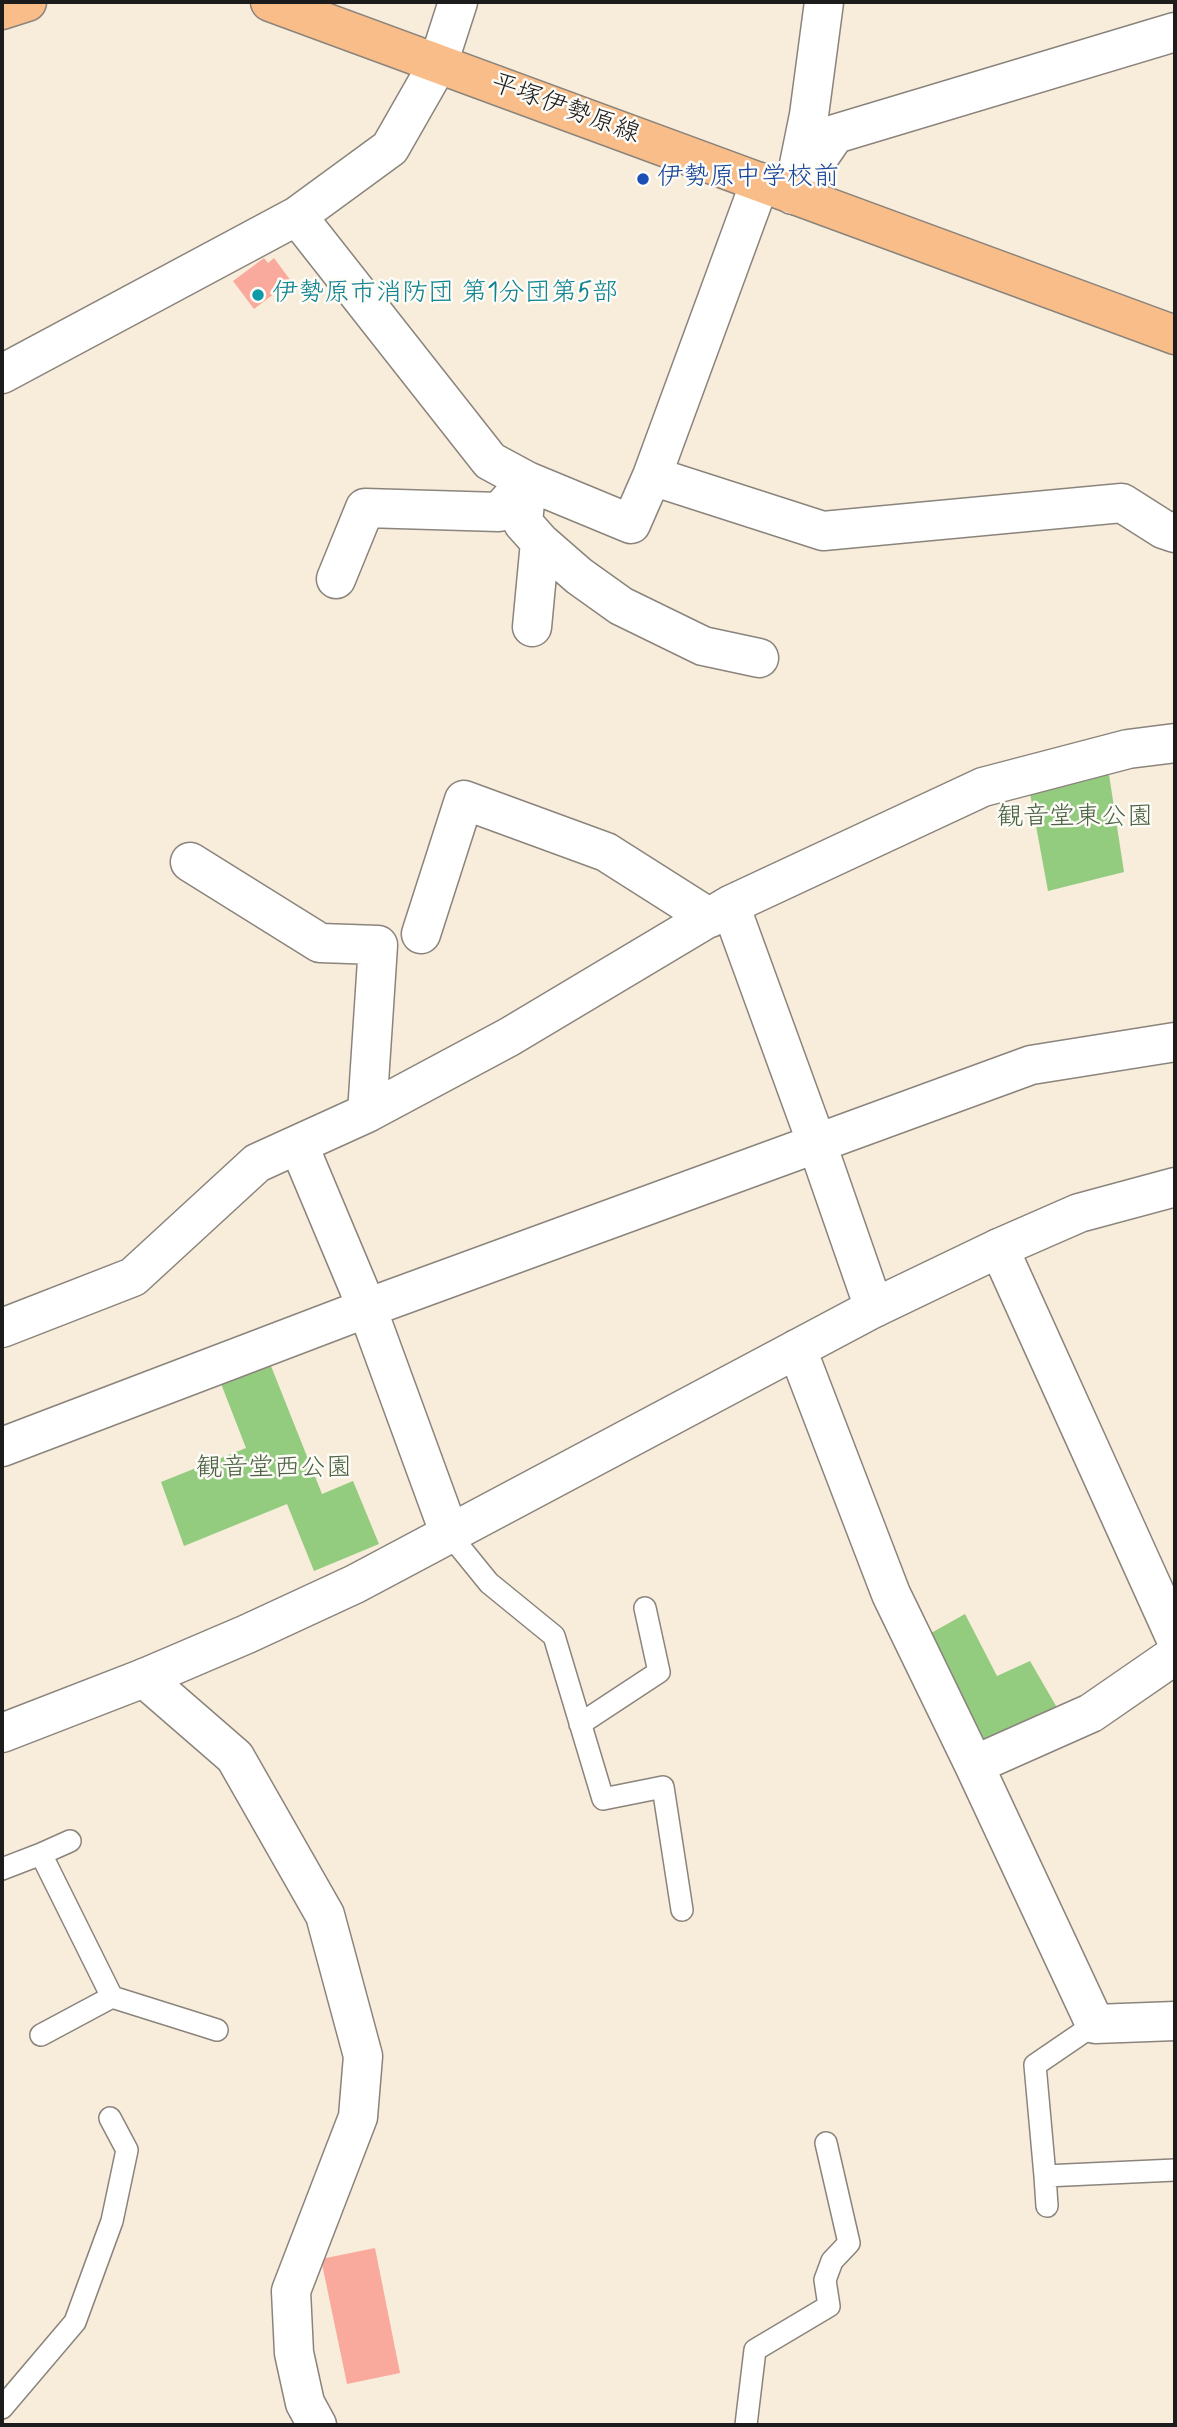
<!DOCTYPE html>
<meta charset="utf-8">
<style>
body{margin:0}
#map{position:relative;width:1177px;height:2427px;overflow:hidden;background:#f8ecdb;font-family:Mynerve,sans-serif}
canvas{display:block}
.frame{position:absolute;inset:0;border:4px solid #1c1c1c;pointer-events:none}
</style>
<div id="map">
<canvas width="1177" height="2427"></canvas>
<div class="frame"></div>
</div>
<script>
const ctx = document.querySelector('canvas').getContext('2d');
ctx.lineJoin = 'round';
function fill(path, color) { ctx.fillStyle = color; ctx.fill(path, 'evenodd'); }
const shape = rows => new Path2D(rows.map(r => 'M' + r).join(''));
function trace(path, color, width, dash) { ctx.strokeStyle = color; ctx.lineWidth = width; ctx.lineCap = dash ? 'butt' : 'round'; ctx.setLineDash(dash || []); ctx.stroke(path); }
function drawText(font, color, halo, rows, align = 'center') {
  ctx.font = font + ' Mynerve,"Klee One",sans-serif'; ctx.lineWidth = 5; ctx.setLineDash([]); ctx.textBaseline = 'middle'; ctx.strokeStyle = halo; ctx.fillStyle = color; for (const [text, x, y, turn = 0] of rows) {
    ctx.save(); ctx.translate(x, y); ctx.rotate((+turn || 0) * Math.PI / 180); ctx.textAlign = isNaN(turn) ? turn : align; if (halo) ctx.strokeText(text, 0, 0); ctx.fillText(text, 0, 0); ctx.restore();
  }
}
fill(shape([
 [1108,768,1124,872,1048,891,1029,788],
 [267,1356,322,1494,353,1481,379,1544,314,1571,287,1504,184,1546,161,1482,246,1448,218,1376],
 [965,1614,997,1676,1030,1661,1059,1711,985,1743,924,1637]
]), '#94cc7f');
fill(shape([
 [264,258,268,263,274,258,291,281,254,309,233,281],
 [375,2248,400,2373,347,2384,321,2259]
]), '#f9aa9c');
const service = shape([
 [450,1535,489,1583,554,1636,603,1799,663,1787,682,1910],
 [580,1724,659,1672,645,1608],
 [41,1854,70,1841],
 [2,1869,41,1854,112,1997,217,2030],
 [1095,2024,1035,2065,1045,2176,1175,2170],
 [41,2035,112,1997],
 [1045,2176,1047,2206],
 [2,2408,75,2322,112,2221,127,2150,110,2118],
 [746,2425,755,2350,829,2306,825,2280,832,2261,849,2243,826,2143]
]);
const minor = shape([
 [796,179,809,115,824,2],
 [793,195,835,134,1175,32],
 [297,216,490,461,527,481,631,524,652,476,760,182],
 [2,374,297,216,390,148,438,64,458,2],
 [652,476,823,531,1122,503,1163,529,1175,533],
 [527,481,523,523,540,542,579,576,621,606,703,646,759,658],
 [336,579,365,508,499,512,527,481],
 [532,627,540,542],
 [190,862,320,943,378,945,367,1113],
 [730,905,817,1144,874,1308],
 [421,934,464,800,606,852,710,918],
 [299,1146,367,1308,450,1535],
 [999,1248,1175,1637],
 [2,1328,133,1277,257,1163,367,1113,509,1037,730,905,983,787,1128,749,1175,743],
 [797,1349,891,1594,974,1765,1091,1713,1175,1655],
 [2,1447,367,1308,1031,1065,1175,1042],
 [144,1678,235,1757,325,1915,363,2056,358,2117,291,2291,294,2353,305,2403,317,2425],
 [974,1765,1095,2024,1175,2021]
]);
const tertiary = shape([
 [2,1733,144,1678,247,1634,355,1584,874,1308,999,1248,1079,1213,1175,1187]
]);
const primary = shape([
 [270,2,1175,335],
 [2,10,27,2]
]);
trace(service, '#8a847c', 24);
trace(minor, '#8a847c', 41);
trace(tertiary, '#8a847c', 41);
trace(primary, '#8a847c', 41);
trace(service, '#fff', 21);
trace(minor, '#fff', 38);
trace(tertiary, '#fff', 38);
trace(primary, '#f8bd89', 38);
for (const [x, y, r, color] of [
 [643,179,7,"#1a4fb4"],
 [258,295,7,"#0f9aa8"]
]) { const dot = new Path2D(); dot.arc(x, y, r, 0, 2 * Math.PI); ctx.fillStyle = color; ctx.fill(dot); trace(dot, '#fdfcf7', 2.5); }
drawText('26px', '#1c1c1c', '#fdfcf7', [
 ["平塚伊勢原線",565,110,20]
]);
drawText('26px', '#164399', '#fdfcf7', [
 ["伊勢原中学校前",657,179]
], 'left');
drawText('26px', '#0d838f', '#fdfcf7', [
 ["伊勢原市消防団 第1分団第5部",272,295]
], 'left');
drawText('26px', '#4c6244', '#fdfcf7', [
 ["観音堂東公園",1075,819],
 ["観音堂西公園",274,1470]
]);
</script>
